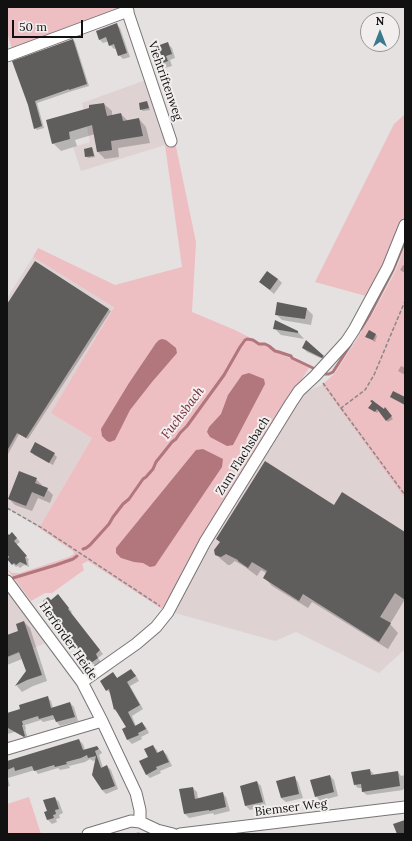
<!DOCTYPE html>
<style>
body{margin:0}
#map{position:relative;width:412px;height:841px;overflow:hidden;background:#e5e1e1;font-family:Lora,serif}
canvas{display:block}
.frame{position:absolute;inset:0;border:8px solid #121111;pointer-events:none}
.north{position:absolute;left:360px;top:12px;width:40px;height:40px;box-sizing:border-box;background:#f2eeee;border:1px solid #989696;border-radius:50%;rotate:0deg;font-size:11px;font-weight:700;line-height:16px;text-align:center;color:#121111}
.north::after{content:'';display:block;margin:auto;width:14px;height:18px;background:#3a798e;clip-path:polygon(50% 0,100% 100%,50% 72%,0 100%)}
.scale{position:absolute;left:12px;top:20px;width:71px;height:18px;box-sizing:border-box;border:2px solid #121111;border-top:0;padding-left:5px;font-size:12px;line-height:14px;white-space:nowrap;color:#121111;-webkit-text-stroke:3px #f2eeee;paint-order:stroke}
</style>
<div id="map">
<canvas width="412" height="841"></canvas>
<div class="frame"></div>
<div class="north">N</div>
<div class="scale">50 m</div>
</div>
<script>
const ctx = document.querySelector('canvas').getContext('2d');
ctx.lineJoin = 'round';
function fill(path, color) { ctx.fillStyle = color; ctx.fill(path, 'evenodd'); }
const shape = rows => new Path2D(rows.map(r => 'M' + r).join(''));
function trace(path, color, width, dash) { ctx.strokeStyle = color; ctx.lineWidth = width; ctx.lineCap = dash ? 'butt' : 'round'; ctx.setLineDash(dash || []); ctx.stroke(path); }
function drawText(font, color, halo, rows, align = 'center') {
  ctx.font = font + ' Lora,serif'; ctx.lineWidth = 4; ctx.setLineDash([]); ctx.textBaseline = 'middle'; ctx.strokeStyle = halo; ctx.fillStyle = color; for (const [text, x, y, turn = 0] of rows) {
    ctx.save(); ctx.translate(x, y); ctx.rotate((+turn || 0) * Math.PI / 180); ctx.textAlign = isNaN(turn) ? turn : align; if (halo) ctx.strokeText(text, 0, 0); ctx.fillText(text, 0, 0); ctx.restore();
  }
}
fill(shape([
 [146,80,175,142,81,171,73,147,90,142,82,103],
 [33,257,114,306,52,413,92,438,39,528,7,508,7,298],
 [322,385,405,499,405,649,379,673,296,632,275,641,175,613,208,544,302,393],
 [7,591,25,613,46,643,7,658]
]), '#dfd2d3');
fill(shape([
 [7,7,123,7,13,52,7,32],
 [405,114,405,215,391,249,366,296,315,282,394,124],
 [175,142,196,242,192,312,235,330,309,368,246,465,162,609,88,561,82,564,84,570,52,593,45,593,31,601,7,569,12,573,20,573,69,557,74,554,73,551,39,528,92,438,51,413,114,307,33,257,38,248,115,285,182,267,165,145],
 [405,246,405,499,322,385,335,373,372,315,395,272],
 [29,797,41,834,7,834,7,804]
]), '#edbec2');
fill(shape([
 [162,339,166,340,176,348,177,353,152,382,130,410,115,440,110,442,107,441,102,436,101,429,129,383,156,343,159,340],
 [249,373,264,379,265,384,233,445,227,446,210,437,207,432,209,427,221,414,228,395,242,375],
 [203,449,223,459,222,467,155,566,150,567,143,563,134,562,121,558,116,553,116,548,196,450]
]), '#b2767d');
fill(shape([
 [116,24,120,28,130,57,123,59,119,55,117,48,114,49,110,45,109,41,103,43,99,39],
 [73,40,75,42,89,86,72,91,37,103,44,128,37,130,35,128,29,104],
 [167,43,172,48,175,58,170,60,172,66,165,68,161,64,156,48],
 [146,102,148,104,150,110,143,111,141,109],
 [104,104,112,111,112,116,121,114,128,121,139,119,146,127,150,143,118,148,119,157,105,159,98,152,95,134,75,140,77,146,61,151,53,143],
 [92,148,93,150,95,157,88,158,86,156],
 [35,262,111,311,28,439,19,434,7,456,7,306],
 [403,265,405,266,405,273,400,270],
 [278,279,282,283,274,294,260,282],
 [307,309,313,315,311,325,282,320,276,314],
 [275,329,298,332,304,339,281,335],
 [376,335,377,336,375,342,367,337],
 [303,348,323,357,327,361,307,352],
 [401,366,405,368,405,375,398,371],
 [370,407,385,410,385,409,393,419,388,422,379,410,377,413],
 [31,451,54,454,57,457,53,465,34,455],
 [36,479,42,485,41,487,47,489,53,495,50,503,38,498,32,511,15,505,9,499],
 [334,506,405,533,405,602,404,601,390,624,398,633,388,649,312,602,308,608,272,586,264,577,266,573,261,570,257,576,245,567,235,561,230,565,228,565,216,555],
 [7,534,9,536,16,537,20,542,16,545,29,560,28,561,29,567,24,565,20,568,18,566,16,567,13,564,10,557,7,553],
 [58,595,72,612,71,613,103,654,98,658,101,662,96,666,88,660,57,618,51,601],
 [24,622,30,628,47,681,33,686,22,692,17,686,27,671,22,659,7,665,7,636,19,631],
 [135,674,139,681,130,686,143,709,132,716,136,726,142,723,146,727,149,733,141,737,142,739,132,744,128,740,123,730,127,728,118,713,115,710,112,695,107,690,101,681,116,677,118,679],
 [47,697,51,701,53,708,70,703,74,707,78,721,60,726,57,722,56,719,43,722,41,720,25,725,26,729,25,729,28,739,15,732,7,734,7,714,21,710],
 [79,740,83,744,85,750,97,747,101,751,102,753,99,755,103,768,107,766,111,770,118,789,106,794,102,790,96,760,93,761,90,759,85,762,69,766,70,768,60,770,58,768,38,774,35,770,8,778,10,786,7,787,7,762],
 [153,746,157,750,158,753,163,751,167,755,172,766,160,771,161,773,150,778,146,774],
 [369,770,373,773,374,776,398,772,401,776,405,775,405,789,403,789,403,790,367,795,363,792,362,788,358,788,355,785],
 [330,776,334,780,338,796,320,801,316,796],
 [294,777,298,782,303,798,286,802,281,798],
 [257,782,261,786,266,806,250,810,246,806],
 [193,788,197,792,198,799,222,793,226,797,230,811,214,815,213,813,189,818,185,814,180,790],
 [55,798,59,802,63,813,59,815,60,818,56,819,57,822,52,824,48,820,46,813,48,812],
 [139,832,141,834,132,834]
]), '#0003');
trace(shape([
 [361,329,369,316,393,270,405,241],
 [325,374,329,374,333,372,351,344],
 [83,549,86,548,90,545,109,524,113,517,123,504,129,499,143,479,146,477,153,469,156,462,172,442,176,439,180,433,187,426,224,375,240,347,245,340,247,339,253,340,259,344,265,344,269,346,275,351,279,352,291,356,292,358,313,368],
 [13,578,56,565,73,559,77,556]
]), '#b2767d', 3);
fill(shape([
 [117,23,127,53,118,56,114,44,109,46,106,37,99,40,96,31],
 [73,39,87,84,69,90,69,89,35,101,42,126,34,129,28,105,12,61],
 [168,42,172,54,166,56,168,61,160,64,154,47],
 [147,101,149,108,140,110,139,103],
 [104,103,107,116,121,113,123,121,139,118,143,136,111,141,112,150,97,152,92,125,69,132,70,139,52,144,46,120,89,108,89,105],
 [92,147,94,156,85,157,84,149],
 [35,261,109,309,26,438,17,433,7,451,7,304],
 [267,271,278,279,270,290,259,282],
 [277,302,307,308,305,319,275,315],
 [275,320,298,331,298,333,273,329],
 [369,330,376,334,373,340,365,337],
 [306,340,324,356,322,358,302,348],
 [393,391,405,397,405,405,390,397],
 [372,400,384,409,385,407,392,416,386,421,377,409,375,412,368,408,372,403,370,401],
 [35,442,55,453,49,463,30,452],
 [265,461,334,505,342,492,405,532,405,600,395,593,380,617,391,623,379,642,303,594,299,601,263,578,267,571,252,562,248,568,238,561,238,560,226,554,221,557,215,555,214,550,220,542,216,539],
 [19,471,37,478,35,483,48,488,44,497,32,492,26,506,8,499],
 [12,532,17,538,14,541,27,556,25,557,27,565,20,562,16,565,14,563,12,565,7,559,9,557,7,555,7,533,9,535],
 [58,594,69,608,68,609,100,650,96,654,98,658,91,663,89,659,88,661,76,647,55,619,56,618,43,601,48,597,51,600],
 [24,621,42,675,27,680,15,686,26,671,19,652,7,657,7,635,18,631,16,624],
 [131,669,136,676,127,682,140,705,128,712,135,726,142,722,146,729,138,733,139,735,127,740,122,729,126,727,115,709,114,710,109,689,106,691,100,681,113,672,117,678],
 [48,696,51,708,70,702,75,717,56,722,53,715,39,719,38,716,22,721,23,725,22,725,25,736,24,737,8,728,7,725,7,713,20,709,19,705],
 [79,739,83,750,97,746,99,749,95,751,101,768,107,765,115,786,107,789,102,790,92,775,96,756,88,758,87,755,81,758,66,762,67,764,55,767,54,765,34,771,32,766,15,771,14,767,7,770,7,761],
 [153,745,157,753,163,750,169,762,156,767,157,769,146,775,139,761,148,757,144,749],
 [370,769,371,775,398,771,400,786,362,792,361,784,354,785,351,772],
 [330,775,334,792,315,797,310,780],
 [295,776,299,794,281,798,276,781],
 [257,781,263,802,245,806,240,786],
 [193,787,195,799,223,792,226,807,209,811,209,810,184,814,179,789],
 [55,797,59,809,55,810,56,814,53,815,54,818,47,820,44,812,47,811,43,800],
 [405,820,405,834,397,834,393,824]
]), '#605d5d');
const street = shape([
 [126,7,171,141],
 [7,56,128,11],
 [7,581,82,682,102,721,136,793,140,810,140,822],
 [82,682,136,644,156,627,168,612,205,542,291,403,299,391,315,376,346,342,354,330,388,267,405,225],
 [7,749,102,721],
 [88,834,131,821,140,822,157,830,173,834],
 [180,834,405,807]
]);
trace(street, '#787575', 13);
trace(shape([
 [323,383,341,408,365,390,374,375,405,301],
 [341,408,405,495],
 [7,508,42,528,160,606]
]), '#8b8888', 1.5, [4, 2]);
trace(street, '#fff', 11);
drawText('12px', '#121111', '#f2eeee', [
 ["Viehtriftenweg",165,81,71],
 ["Zum Flachsbach",243,456,-58],
 ["Herforder Heide",68,641,55],
 ["Biemser Weg",291,808,-7]
]);
drawText('italic 13px', '#742837', '#f2eeee', [
 ["Fuchsbach",183,413,-53]
]);
</script>
